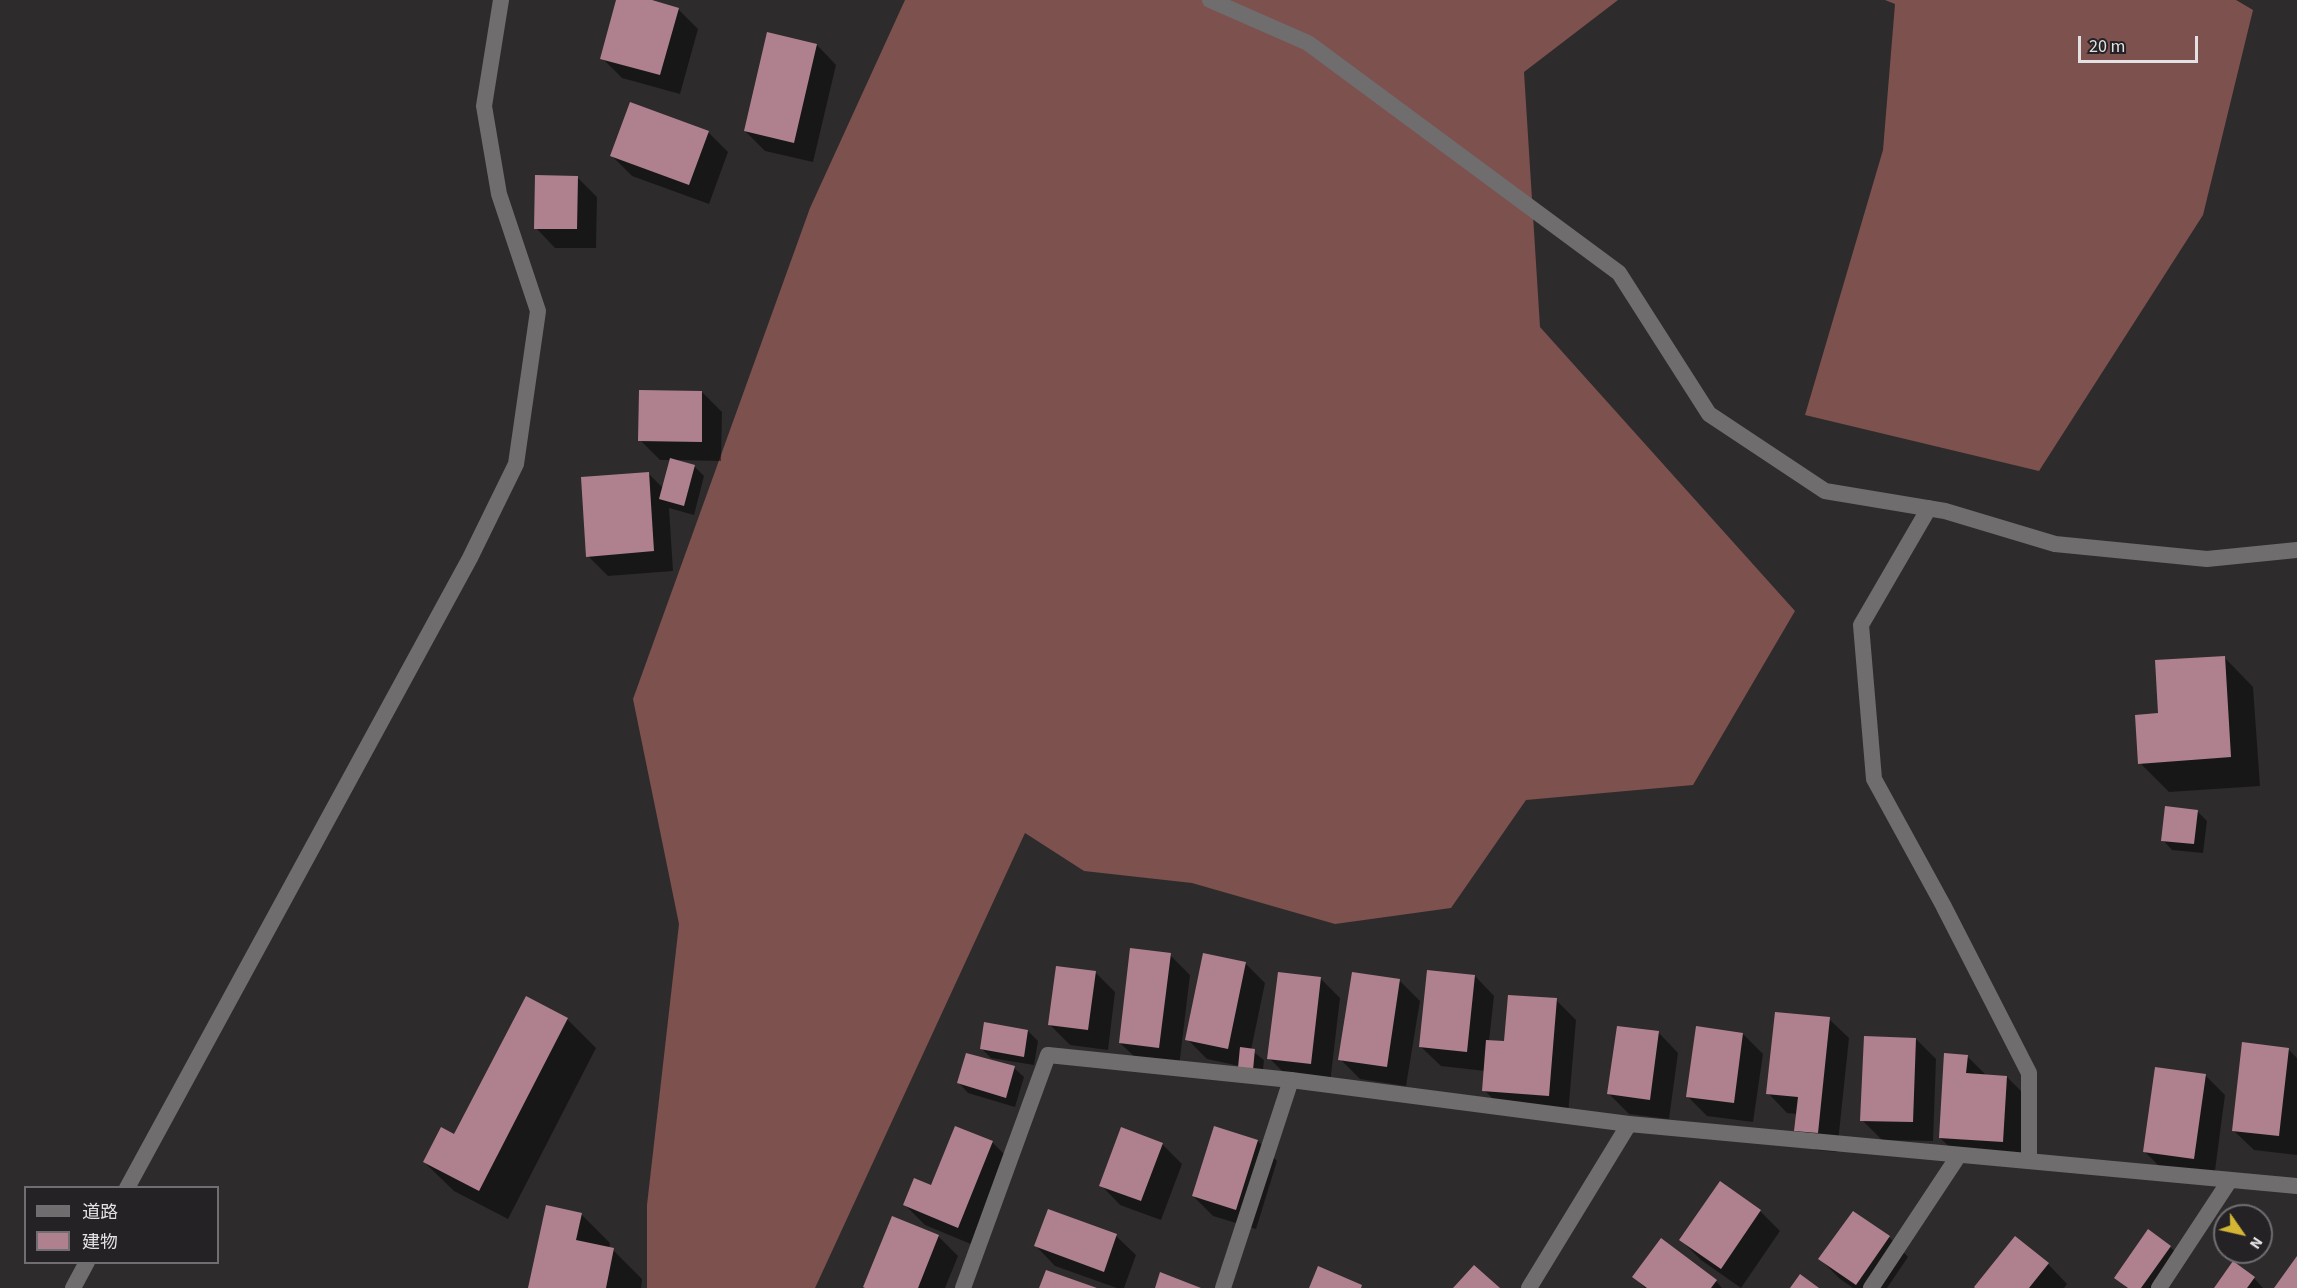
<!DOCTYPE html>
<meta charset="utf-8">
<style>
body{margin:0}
#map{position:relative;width:2297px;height:1288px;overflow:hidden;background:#2e2b2d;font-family:"Source Sans 3","Noto Sans JP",sans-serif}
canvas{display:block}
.legend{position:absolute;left:24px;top:1186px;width:195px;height:78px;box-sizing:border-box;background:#242224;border:2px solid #706e70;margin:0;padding:8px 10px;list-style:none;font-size:18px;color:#e3e1e3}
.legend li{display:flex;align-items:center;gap:12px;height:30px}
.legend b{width:30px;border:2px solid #706e70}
.north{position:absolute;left:2213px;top:1204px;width:60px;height:60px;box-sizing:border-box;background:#242224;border:2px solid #706e70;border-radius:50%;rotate:124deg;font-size:16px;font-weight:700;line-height:24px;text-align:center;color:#e3e1e3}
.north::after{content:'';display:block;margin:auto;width:21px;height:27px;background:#d4b635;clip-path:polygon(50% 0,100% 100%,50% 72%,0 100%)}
.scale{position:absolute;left:2078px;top:36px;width:120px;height:27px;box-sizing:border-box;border:3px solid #e3e1e3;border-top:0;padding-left:8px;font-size:18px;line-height:21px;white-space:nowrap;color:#e3e1e3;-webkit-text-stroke:4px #242224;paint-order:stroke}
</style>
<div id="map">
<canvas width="2297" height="1288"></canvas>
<ul class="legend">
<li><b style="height:8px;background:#706d6f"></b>道路</li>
<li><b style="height:16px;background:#af818f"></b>建物</li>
</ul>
<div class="north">N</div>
<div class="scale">20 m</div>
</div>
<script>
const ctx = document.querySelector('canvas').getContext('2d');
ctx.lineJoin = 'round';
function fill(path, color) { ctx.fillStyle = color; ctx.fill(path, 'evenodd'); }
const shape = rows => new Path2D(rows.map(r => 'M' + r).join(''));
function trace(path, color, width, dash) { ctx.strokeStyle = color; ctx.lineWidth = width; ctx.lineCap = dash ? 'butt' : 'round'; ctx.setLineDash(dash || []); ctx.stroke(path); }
fill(shape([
 [905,0,1618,0,1524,72,1540,327,1795,611,1693,785,1526,800,1451,908,1335,924,1192,883,1084,871,1025,833,815,1288,647,1288,647,1205,679,924,633,699,810,208],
 [1885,0,2236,0,2253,10,2203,215,2039,471,1805,415,1883,150,1895,4]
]), '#7d514e');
fill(shape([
 [618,0,646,0,678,9,698,29,680,94,622,78,602,58],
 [817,45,836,65,813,162,765,151,745,131],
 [708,132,728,152,709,204,632,176,612,156],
 [577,177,597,197,596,248,555,248,536,228],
 [702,392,722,412,721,461,677,460,694,466,704,476,694,515,669,508,673,571,608,576,588,556,648,473,663,488,671,460,660,460,640,440],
 [2224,657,2253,687,2260,786,2169,792,2140,763],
 [2197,811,2207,821,2203,853,2172,850,2163,840],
 [1170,955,1190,975,1179,1067,1140,1062,1120,1043],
 [1245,963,1265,983,1251,1050,1264,1060,1262,1079,1240,1066,1207,1059,1187,1039],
 [1096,973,1115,992,1108,1050,1070,1045,1050,1025],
 [1475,976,1494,996,1489,1041,1505,1043,1556,1000,1576,1020,1568,1115,1504,1110,1484,1090,1485,1071,1441,1066,1421,1047],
 [1320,978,1340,998,1330,1083,1289,1078,1269,1058],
 [1400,981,1420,1001,1406,1086,1360,1079,1340,1059],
 [567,1019,596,1048,508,1219,454,1191,424,1162,455,1136],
 [1829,1019,1849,1038,1837,1152,1816,1150,1796,1130,1797,1114,1787,1113,1768,1093],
 [1028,1031,1038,1041,1034,1065,991,1058,982,1049],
 [1659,1033,1678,1053,1669,1119,1629,1114,1609,1094],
 [1743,1034,1763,1054,1753,1122,1707,1116,1687,1096],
 [1916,1039,1936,1059,1933,1141,1882,1140,1862,1120],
 [2288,1049,2297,1058,2297,1155,2254,1150,2234,1131],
 [1967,1056,1987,1076,2007,1077,2027,1097,2022,1161,1960,1157,1940,1138],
 [1014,1068,1024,1077,1015,1107,968,1093,959,1083],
 [2205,1075,2225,1095,2214,1178,2165,1172,2145,1152],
 [1258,1141,1277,1161,1256,1229,1213,1216,1193,1196],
 [992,1142,1012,1162,978,1247,925,1225,905,1205],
 [1162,1144,1182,1164,1161,1220,1120,1205,1101,1185],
 [1720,1184,1760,1211,1780,1231,1741,1288,1701,1260,1681,1240],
 [581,1214,610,1243,609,1249,613,1250,642,1279,641,1288,529,1288],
 [938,1236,958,1256,945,1288,866,1288],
 [1116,1236,1136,1255,1124,1288,1117,1288,1055,1266,1036,1246],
 [1889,1237,1908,1257,1887,1288,1853,1288,1840,1279,1820,1259],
 [2170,1247,2180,1256,2158,1288,2127,1288,2115,1277],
 [2048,1264,2067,1284,2064,1288,1977,1288],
 [1634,1277,1716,1281,1722,1288,1645,1288],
 [2254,1278,2263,1288,2215,1288]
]), '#0007');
fill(shape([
 [616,0,652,0,679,8,660,75,600,59],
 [767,32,817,44,794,143,744,131],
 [630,102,709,131,689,185,610,156],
 [535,175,578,176,577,229,534,229],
 [639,390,702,391,702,442,638,441],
 [670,458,695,465,684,506,659,499],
 [649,472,654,551,586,557,581,477],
 [2225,656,2231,757,2138,764,2135,715,2158,713,2155,660],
 [2165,806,2198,810,2194,844,2161,841],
 [1130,948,1171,953,1159,1048,1119,1043],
 [1203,953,1246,962,1228,1049,1185,1040],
 [1056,966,1096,971,1088,1030,1048,1025],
 [1427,970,1475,975,1467,1052,1419,1047],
 [1278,972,1321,977,1311,1064,1267,1059],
 [1352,972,1400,979,1387,1067,1338,1060],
 [1508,995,1557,998,1549,1096,1482,1091,1486,1040,1504,1041],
 [526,996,568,1018,479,1191,423,1162,441,1127,454,1134],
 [1775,1012,1830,1017,1818,1133,1794,1131,1798,1097,1766,1094],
 [984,1022,1028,1030,1024,1057,980,1049],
 [1617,1026,1659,1031,1650,1100,1607,1094],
 [1696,1026,1743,1033,1734,1103,1686,1097],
 [1864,1036,1916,1038,1913,1122,1860,1121],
 [2242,1042,2289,1048,2279,1136,2232,1131],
 [1240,1047,1255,1049,1253,1070,1238,1068],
 [966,1053,1015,1066,1006,1098,957,1083],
 [1944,1053,1968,1055,1966,1073,2007,1076,2003,1142,1939,1138],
 [2155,1067,2206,1074,2194,1159,2143,1152],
 [955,1126,993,1141,958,1228,903,1205,914,1178,931,1185],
 [1214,1126,1258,1140,1236,1210,1192,1196],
 [1121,1127,1163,1143,1141,1201,1099,1186],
 [1720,1181,1761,1210,1721,1269,1679,1240],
 [546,1205,582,1213,576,1240,614,1248,606,1288,528,1288],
 [1048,1209,1117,1234,1104,1272,1034,1246],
 [1853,1211,1890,1236,1856,1285,1818,1259],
 [892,1216,939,1235,918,1288,865,1288,863,1287],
 [2148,1229,2171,1246,2141,1288,2128,1288,2114,1278],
 [2015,1236,2049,1263,2029,1288,1975,1288,1974,1287],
 [1661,1238,1717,1280,1711,1288,1647,1288,1632,1277],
 [2297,1256,2297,1288,2274,1288],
 [2233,1261,2255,1277,2247,1288,2214,1288],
 [1474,1265,1500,1288,1453,1288],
 [1318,1266,1362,1285,1361,1288,1309,1288],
 [1046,1270,1097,1288,1039,1288],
 [1160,1272,1201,1288,1155,1288],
 [1800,1274,1819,1288,1790,1288]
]), '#af818f');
trace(shape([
 [1210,0,1308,43,1619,273,1709,414,1825,491,1945,511,2055,544,2207,559,2297,550],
 [1929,508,1861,625,1874,779,1943,905,2029,1073,2029,1161],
 [127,1188,470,558,516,464,538,311,499,194,484,106,501,0],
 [73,1288,87,1262],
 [1223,1288,1291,1080],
 [1529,1288,1629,1124],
 [1871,1288,1959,1155],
 [2159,1288,2230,1180]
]), '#706d6f', 16);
trace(shape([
 [963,1288,1048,1055,1291,1080,1629,1124,2297,1186]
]), '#706d6f', 16);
</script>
